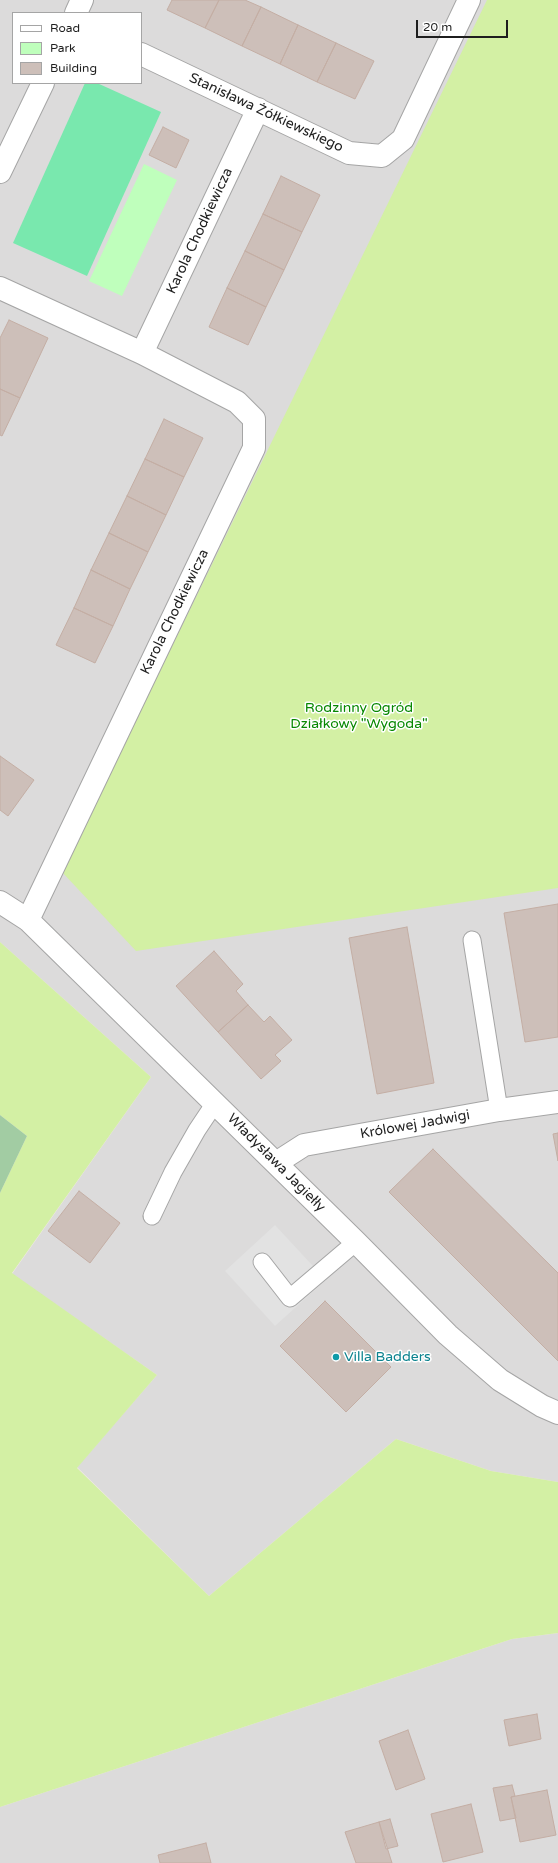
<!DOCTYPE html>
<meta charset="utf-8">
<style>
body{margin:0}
#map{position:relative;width:558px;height:1863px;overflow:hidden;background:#f0eae3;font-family:"Varela Round",sans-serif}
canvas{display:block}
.legend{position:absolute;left:12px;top:12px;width:130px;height:72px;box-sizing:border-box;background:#fff;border:1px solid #a5a5a5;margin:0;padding:5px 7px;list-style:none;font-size:12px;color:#1e1e1e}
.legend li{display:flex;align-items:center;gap:8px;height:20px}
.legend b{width:20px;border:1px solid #a5a5a5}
.scale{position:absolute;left:416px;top:20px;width:92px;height:18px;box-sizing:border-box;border:2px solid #1e1e1e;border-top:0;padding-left:5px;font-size:12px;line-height:14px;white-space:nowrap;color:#1e1e1e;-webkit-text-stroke:3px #fff;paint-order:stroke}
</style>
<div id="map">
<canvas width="558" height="1863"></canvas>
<ul class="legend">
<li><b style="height:5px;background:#fff"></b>Road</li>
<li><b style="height:11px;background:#bfffbc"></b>Park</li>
<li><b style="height:11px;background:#cdbfb9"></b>Building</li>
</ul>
<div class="scale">20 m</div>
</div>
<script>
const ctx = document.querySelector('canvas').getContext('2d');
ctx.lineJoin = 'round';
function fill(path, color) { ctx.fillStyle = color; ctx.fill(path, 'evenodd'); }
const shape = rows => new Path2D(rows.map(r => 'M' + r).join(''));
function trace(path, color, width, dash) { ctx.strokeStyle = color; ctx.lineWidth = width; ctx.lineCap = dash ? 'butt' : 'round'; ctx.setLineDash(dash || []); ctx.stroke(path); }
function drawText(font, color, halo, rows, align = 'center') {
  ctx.font = font + ' "Varela Round",sans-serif'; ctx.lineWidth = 3; ctx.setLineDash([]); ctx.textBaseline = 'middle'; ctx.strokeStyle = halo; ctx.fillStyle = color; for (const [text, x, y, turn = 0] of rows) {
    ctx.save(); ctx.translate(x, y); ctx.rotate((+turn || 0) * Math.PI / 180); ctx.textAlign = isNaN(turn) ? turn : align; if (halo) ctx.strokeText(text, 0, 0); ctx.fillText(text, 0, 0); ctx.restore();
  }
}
fill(shape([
 [0,0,558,0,558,1482,491,1471,396,1439,209,1596,77,1467,157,1375,12,1274,151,1077,0,942],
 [13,13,141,13,141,83,13,83],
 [558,1633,558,1863,0,1863,0,1807,512,1639]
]), '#dcdbdb');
fill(shape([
 [487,0,558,0,558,888,136,951,62,872],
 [0,942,151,1077,12,1273,157,1375,77,1468,209,1596,396,1439,491,1471,558,1482,558,1633,512,1639,0,1807,0,1193,27,1136,0,1115]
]), '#d3f0a4');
fill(shape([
 [0,1115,27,1136,0,1193]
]), '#a2cca3');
fill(shape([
 [144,164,177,180,122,296,89,281]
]), '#bfffbc');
fill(shape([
 [85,83,97,83,161,112,87,276,13,243]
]), '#79e8ae');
fill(shape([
 [275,1225,326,1280,275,1326,225,1271]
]), '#e2e2e2');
const building = shape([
 [172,0,219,0,205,28,167,10,172,0],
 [219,0,245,0,261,7,242,46,205,28,219,0],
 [261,7,298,25,280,64,242,46,261,7],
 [298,25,336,43,317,82,280,64,298,25],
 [336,43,374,61,355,99,317,82,336,43],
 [163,127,189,140,176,168,149,155,163,127],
 [281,176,320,195,302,232,263,214,281,176],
 [263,214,302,232,284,270,245,251,263,214],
 [245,251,284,270,266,307,227,288,245,251],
 [227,288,266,307,248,345,209,327,227,288],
 [9,320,48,338,20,398,0,389,0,338,9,320],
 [0,389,20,398,2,436,0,435,0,389],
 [164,419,203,438,184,477,145,459,164,419],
 [145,459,184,477,166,515,127,496,145,459],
 [127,496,166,515,148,552,109,533,127,496],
 [109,533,148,552,130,589,91,570,109,533],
 [91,570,130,589,113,626,74,608,91,570],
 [74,608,113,626,95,663,56,645,74,608],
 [0,756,34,780,8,816,0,810,0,756],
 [558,904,558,1037,525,1042,504,913,558,904],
 [407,927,434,1083,377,1094,349,938,407,927],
 [214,951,243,984,236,991,248,1005,218,1032,176,986,214,951],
 [248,1005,264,1022,270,1016,292,1040,275,1055,281,1061,261,1079,218,1032,248,1005],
 [558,1133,558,1161,553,1134,558,1133],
 [433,1149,558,1273,558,1361,389,1192,433,1149],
 [79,1191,120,1223,90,1263,48,1231,79,1191],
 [325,1301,391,1367,346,1412,280,1346,325,1301],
 [537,1714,541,1739,509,1746,504,1720,537,1714],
 [408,1730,425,1779,396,1790,379,1741,408,1730],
 [512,1785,515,1796,511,1797,516,1818,500,1821,493,1788,512,1785],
 [547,1790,556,1835,520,1842,511,1797,547,1790],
 [471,1804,483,1852,443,1862,431,1814,471,1804],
 [390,1819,398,1846,386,1849,379,1822,390,1819],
 [379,1822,392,1863,356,1863,345,1832,379,1822],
 [206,1843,211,1863,160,1863,158,1855,206,1843]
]);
fill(building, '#cdbfb9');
trace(building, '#c4aea4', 1);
const service = shape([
 [472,940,499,1110],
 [152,1216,173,1172,197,1130,215,1103],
 [262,1262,290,1298,356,1242]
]);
const minor = shape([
 [76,13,82,0],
 [141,54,349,153,382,156,403,139,469,0],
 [0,172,43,83],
 [0,288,142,353,237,402,254,419,254,448,28,920],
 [142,353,258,109],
 [0,902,28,920,356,1242,448,1335,500,1380,542,1406,558,1413],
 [276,1163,304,1145,499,1110,558,1102]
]);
trace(service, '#a5a5a5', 19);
trace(minor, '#a5a5a5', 24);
trace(service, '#fff', 17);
trace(minor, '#fff', 22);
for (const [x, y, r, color] of [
 [336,1357,4,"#0f9aa8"]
]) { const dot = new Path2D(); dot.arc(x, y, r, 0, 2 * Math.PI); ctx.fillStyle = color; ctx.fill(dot); trace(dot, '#fff', 1.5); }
drawText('14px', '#1e1e1e', '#fff', [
 ["Stanisława Żółkiewskiego",266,113,25],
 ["Karola Chodkiewicza",200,231,-65],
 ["Karola Chodkiewicza",175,612,-64],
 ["Królowej Jadwigi",415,1125,-10],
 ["Władysława Jagiełły",276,1163,45]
]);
drawText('14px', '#078800', '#fff', [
 ["Rodzinny Ogród",359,708],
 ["Działkowy \"Wygoda\"",359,724]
]);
drawText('14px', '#0d838f', '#fff', [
 ["Villa Badders",344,1357]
], 'left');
</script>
